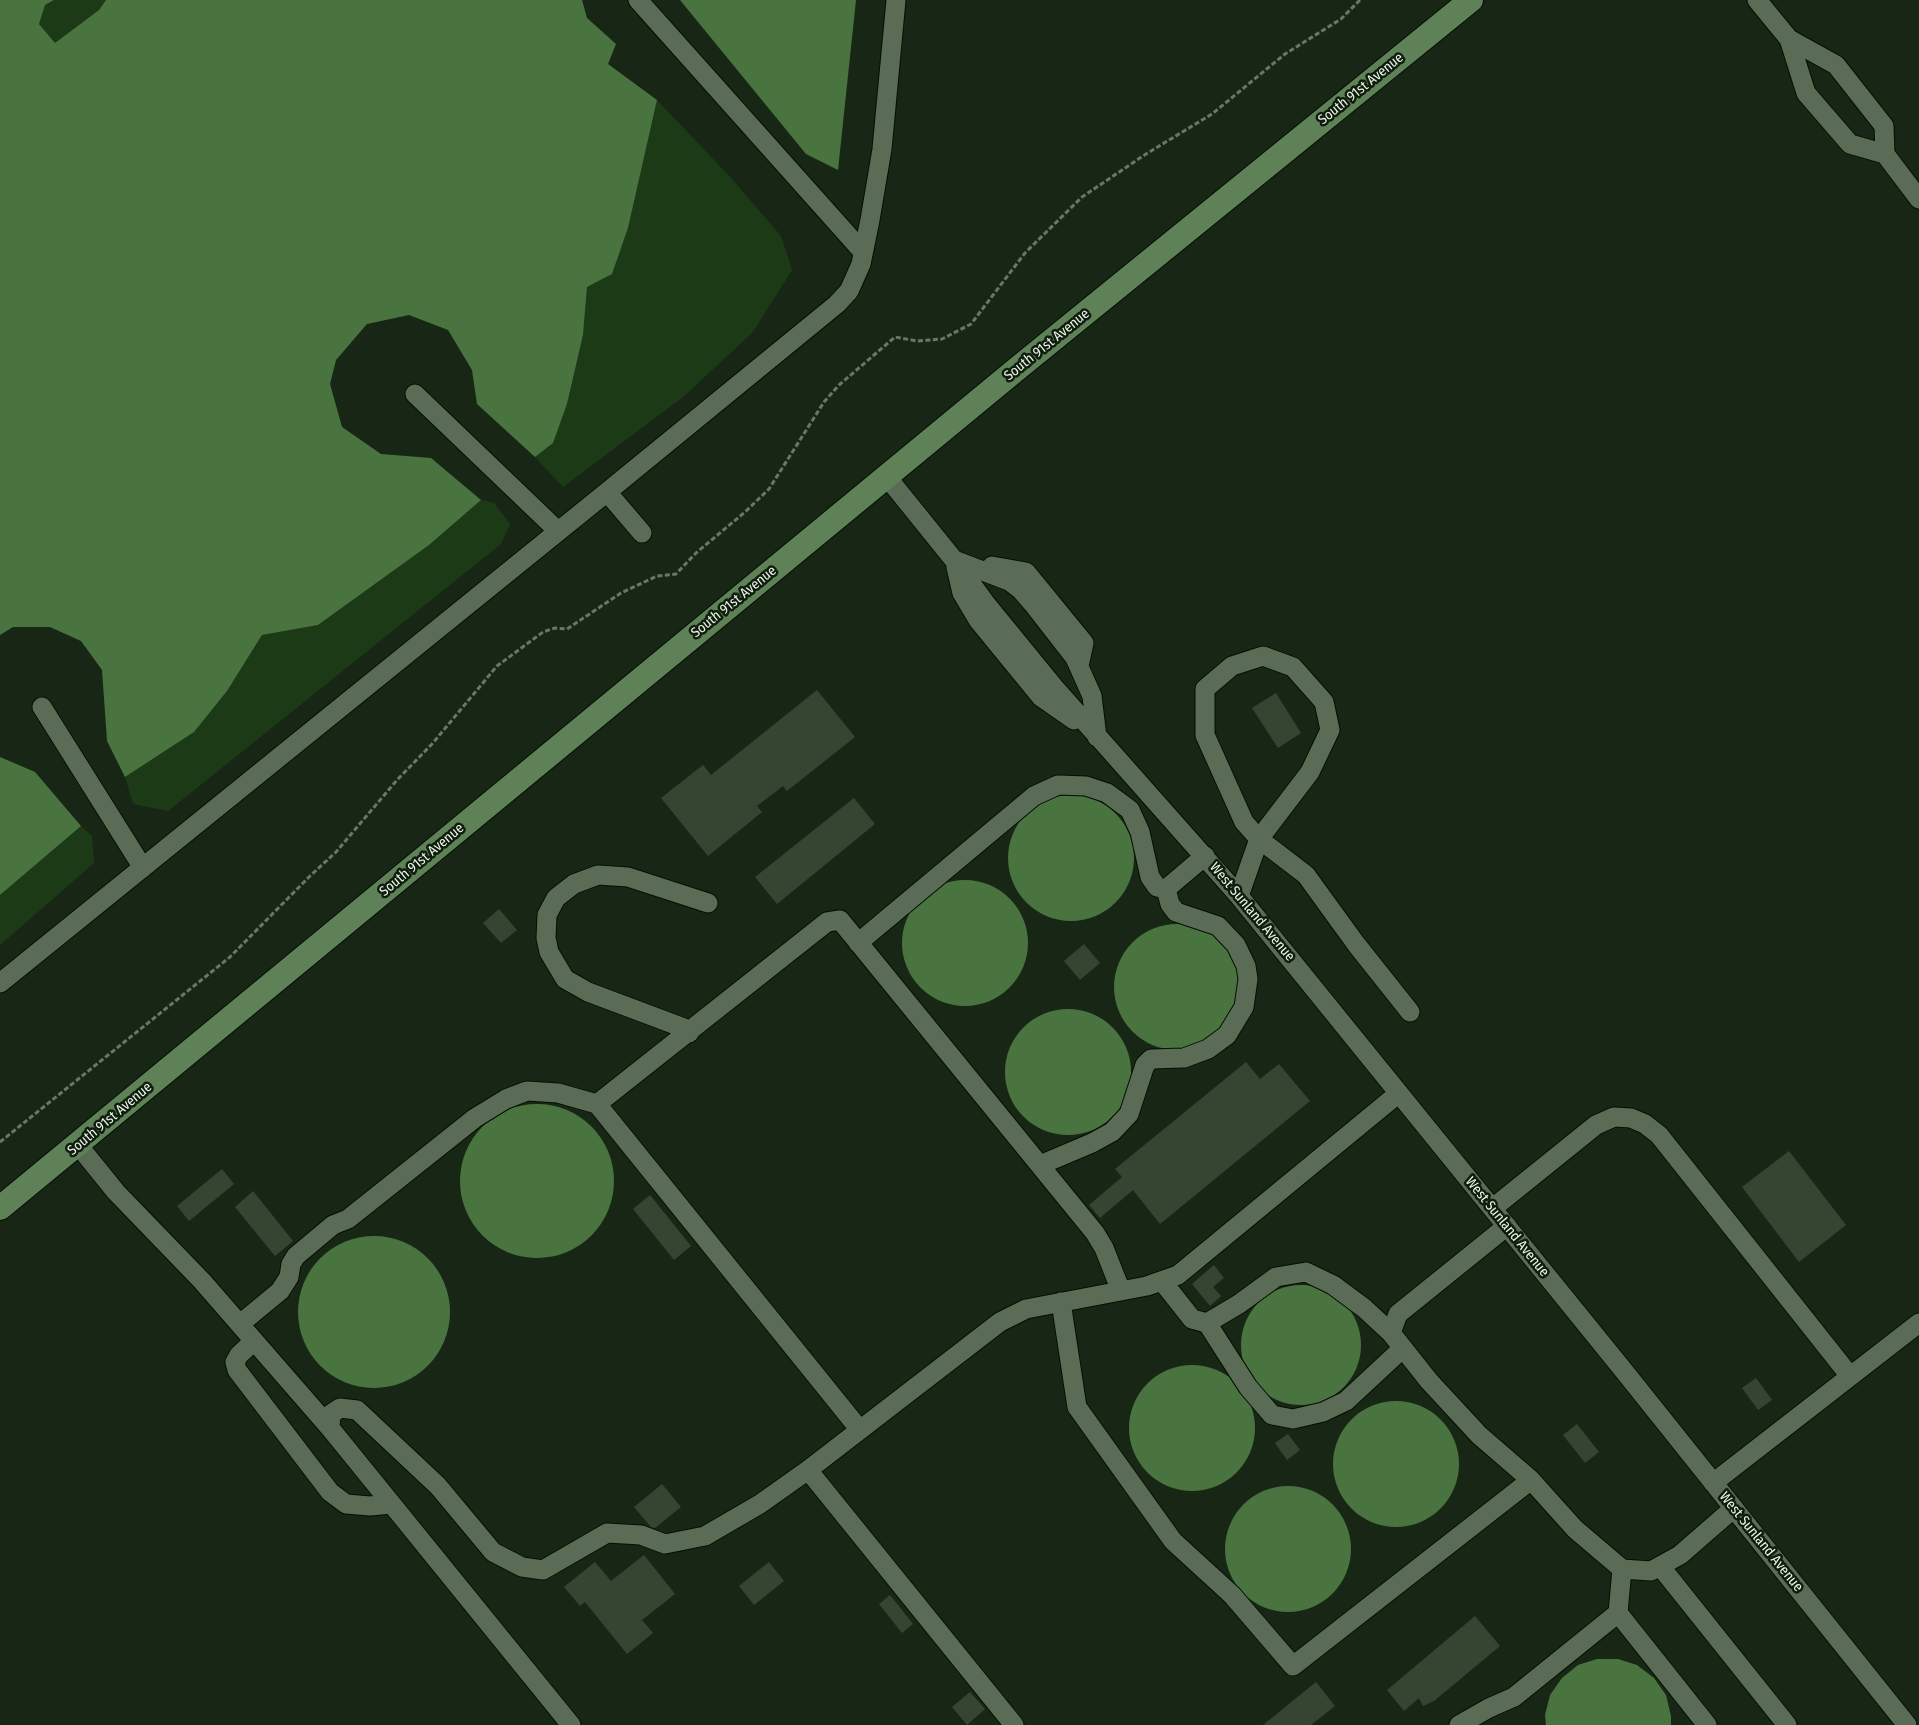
<!DOCTYPE html>
<style>
body{margin:0}
canvas{display:block;background:#182715}
</style>
<canvas width="1919" height="1725"></canvas>
<script>
const ctx = document.querySelector('canvas').getContext('2d');
ctx.lineJoin = 'round';
function fill(path, color) { ctx.fillStyle = color; ctx.fill(path, 'evenodd'); }
const shape = rows => new Path2D(rows.map(r => 'M' + r).join(''));
function trace(path, color, width, dash) { ctx.strokeStyle = color; ctx.lineWidth = width; ctx.lineCap = dash ? 'butt' : 'round'; ctx.setLineDash(dash || []); ctx.stroke(path); }
function drawText(font, color, halo, rows, align = 'center') {
  ctx.font = font + ' "Fira Sans Condensed",sans-serif'; ctx.lineWidth = 5; ctx.setLineDash([]); ctx.textBaseline = 'middle'; ctx.strokeStyle = halo; ctx.fillStyle = color; for (const [text, x, y, turn = 0] of rows) {
    ctx.save(); ctx.translate(x, y); ctx.rotate((+turn || 0) * Math.PI / 180); ctx.textAlign = isNaN(turn) ? turn : align; if (halo) ctx.strokeText(text, 0, 0); ctx.fillText(text, 0, 0); ctx.restore();
  }
}
fill(shape([
 [54,0,106,0,99,10,55,43,39,24,45,5],
 [657,100,731,178,781,236,792,270,752,333,683,397,563,487,535,457,553,443,567,404,583,335,587,287,612,274,628,228],
 [481,500,494,503,510,524,501,544,168,811,133,804,125,777,194,732,227,691,262,635,318,625,429,545],
 [81,826,92,836,94,863,0,945,0,895]
]), '#1d3a16');
fill(shape([
 [0,0,54,0,45,5,39,24,55,43,99,10,106,0,582,0,587,18,616,44,608,64,657,100,628,228,612,274,587,287,583,335,567,404,553,443,535,457,477,404,472,370,448,330,409,315,367,324,336,360,330,384,342,427,381,454,431,458,481,500,429,545,318,625,262,635,227,691,194,732,125,777,107,741,102,670,81,641,50,627,13,627,0,635],
 [680,0,856,0,838,170,806,154],
 [0,757,35,772,81,826,0,895],
 '1008 858a63 63 0 1 1 126 0a63 63 0 1 1-126 0Z',
 '902 943a63 63 0 1 1 126 0a63 63 0 1 1-126 0Z',
 '1114 987a63 63 0 1 1 126 0a63 63 0 1 1-126 0Z',
 '1005 1072a63 63 0 1 1 126 0a63 63 0 1 1-126 0Z',
 '460 1181a77 77 0 1 1 154 0a77 77 0 1 1-154 0Z',
 '298 1312a76 76 0 1 1 152 0a76 76 0 1 1-152 0Z',
 '1241 1345a60 60 0 1 1 120 0a60 60 0 1 1-120 0Z',
 '1129 1428a63 63 0 1 1 126 0a63 63 0 1 1-126 0Z',
 '1333 1464a63 63 0 1 1 126 0a63 63 0 1 1-126 0Z',
 '1225 1549a63 63 0 1 1 126 0a63 63 0 1 1-126 0Z',
 [1597,1659,1618,1659,1637,1665,1654,1678,1666,1695,1671,1716,1671,1725,1546,1725,1545,1715,1550,1695,1562,1678,1578,1665]
]), '#49733f');
fill(shape([
 [817,690,855,737,787,791,783,786,757,806,762,812,708,856,661,798,703,765,711,775],
 [1276,693,1301,733,1278,748,1252,708],
 [854,798,875,824,777,904,755,877],
 [499,909,517,930,501,943,483,923],
 [1084,944,1100,963,1080,980,1064,961],
 [1246,1062,1260,1079,1279,1064,1310,1101,1160,1224,1133,1190,1100,1218,1089,1205,1122,1177,1115,1169],
 [1789,1151,1846,1225,1799,1262,1742,1187],
 [222,1169,234,1184,189,1221,177,1206],
 [253,1191,293,1241,275,1256,235,1207],
 [650,1195,691,1246,674,1260,633,1209],
 [1214,1265,1224,1278,1213,1287,1221,1296,1210,1306,1192,1284],
 [1756,1378,1772,1400,1758,1410,1742,1388],
 [1577,1424,1599,1452,1585,1463,1563,1435],
 [1288,1434,1300,1450,1287,1460,1275,1443],
 [662,1484,681,1507,655,1528,651,1527,634,1507],
 [644,1555,675,1594,642,1620,653,1633,627,1654,585,1602,580,1606,564,1587,595,1562,611,1581],
 [769,1562,784,1581,754,1605,739,1586],
 [890,1595,913,1624,902,1633,879,1604],
 [1475,1616,1500,1646,1434,1701,1423,1706,1419,1698,1404,1711,1387,1690],
 [1316,1682,1335,1706,1311,1725,1263,1725],
 [970,1692,985,1709,967,1725,952,1707]
]), '#354532');
const minor = shape([
 [638,0,863,252],
 [1757,0,1789,39],
 [1885,154,1884,126,1836,65,1789,39,1806,93,1850,144,1885,154,1919,199],
 [415,394,558,531],
 [887,477,954,560,987,605,1054,687,1239,896,1624,1371,1907,1725],
 [607,492,642,533],
 [954,560,1009,581,1021,590,1033,604,1075,658,1092,696,1097,737],
 [992,566,1026,572,1084,643,1079,666],
 [956,567,962,593,978,620,1041,697,1074,720],
 [42,707,143,868],
 [1239,896,1259,839,1310,772,1330,730,1324,702,1293,667,1263,656,1232,666,1205,689,1205,735,1244,822,1259,839,1306,875,1356,944,1410,1012],
 [858,943,1034,796,1058,785,1086,786,1107,793,1130,810,1140,832,1150,877,1157,887,1166,889,1205,856],
 [0,983,607,492,837,304,849,291,861,264,870,220,882,149,896,0],
 [689,1033,684,1028,588,992,565,979,549,952,546,938,547,915,556,898,574,884,598,875,628,877,708,903],
 [78,1145,116,1192,202,1281,330,1428],
 [1040,1165,1092,1143,1112,1132,1129,1114,1145,1065,1151,1059,1184,1058,1208,1049,1227,1035,1244,1007,1248,979,1246,966,1236,945,1218,926,1176,912,1170,904,1166,889],
 [1493,1208,1596,1125,1614,1117,1631,1118,1645,1124,1659,1135,1850,1376],
 [1507,1226,1398,1314,1391,1333,1429,1381,1479,1435,1531,1480,1575,1529,1622,1569,1651,1571,1680,1555,1734,1508],
 [1162,1281,1192,1319,1207,1323,1239,1304,1276,1277,1306,1272,1333,1285,1364,1308,1391,1333],
 [1061,1302,1077,1407,1173,1541,1232,1595,1293,1666,1531,1480],
 [1207,1323,1248,1387,1272,1415,1293,1419,1323,1412,1346,1401,1403,1348],
 [240,1324,280,1291,289,1277,291,1264,296,1256,333,1225,348,1219,475,1118,506,1099,527,1091,558,1093,597,1104],
 [254,1341,239,1355,235,1362,237,1370,330,1492,346,1504,370,1506,392,1504],
 [860,1430,597,1104,827,922,840,920,1095,1233,1104,1248,1121,1291],
 [808,1470,1014,1725],
 [1713,1483,1919,1323],
 [1660,1566,1787,1725],
 [1622,1569,1618,1613,1707,1725],
 [571,1725,330,1428,331,1414,340,1408,357,1410,438,1486,493,1552,522,1567,543,1570,607,1533,641,1535,665,1544,705,1536,760,1504,808,1470,1000,1322,1026,1309,1147,1286,1178,1275,1399,1093],
 [1459,1725,1489,1708,1514,1697,1618,1613]
]);
const major = shape([
 [0,1208,1018,368,1471,0]
]);
trace(minor, '#040f02', 21);
trace(major, '#040f02', 26);
trace(shape([
 [0,1142,230,957,310,876,336,852,397,780,432,744,497,666,543,632,555,628,567,629,621,593,657,576,676,574,696,553,745,512,769,489,824,402,839,385,895,337,917,341,942,339,971,324,1025,253,1082,197,1146,154,1212,114,1285,54,1341,19,1360,0]
]), '#6a7768', 3, [5, 2.5]);
trace(minor, '#5a6b56', 19);
trace(major, '#5e8157', 24);
drawText('14px', '#ebf5e9', '#0f1d0c', [
 ["South 91st Avenue",1361,89,-39],
 ["South 91st Avenue",1047,345,-39],
 ["South 91st Avenue",734,602,-39],
 ["South 91st Avenue",422,860,-40],
 ["West Sunland Avenue",1252,912,50],
 ["South 91st Avenue",110,1119,-40],
 ["West Sunland Avenue",1507,1227,51],
 ["West Sunland Avenue",1761,1542,51]
]);
</script>
